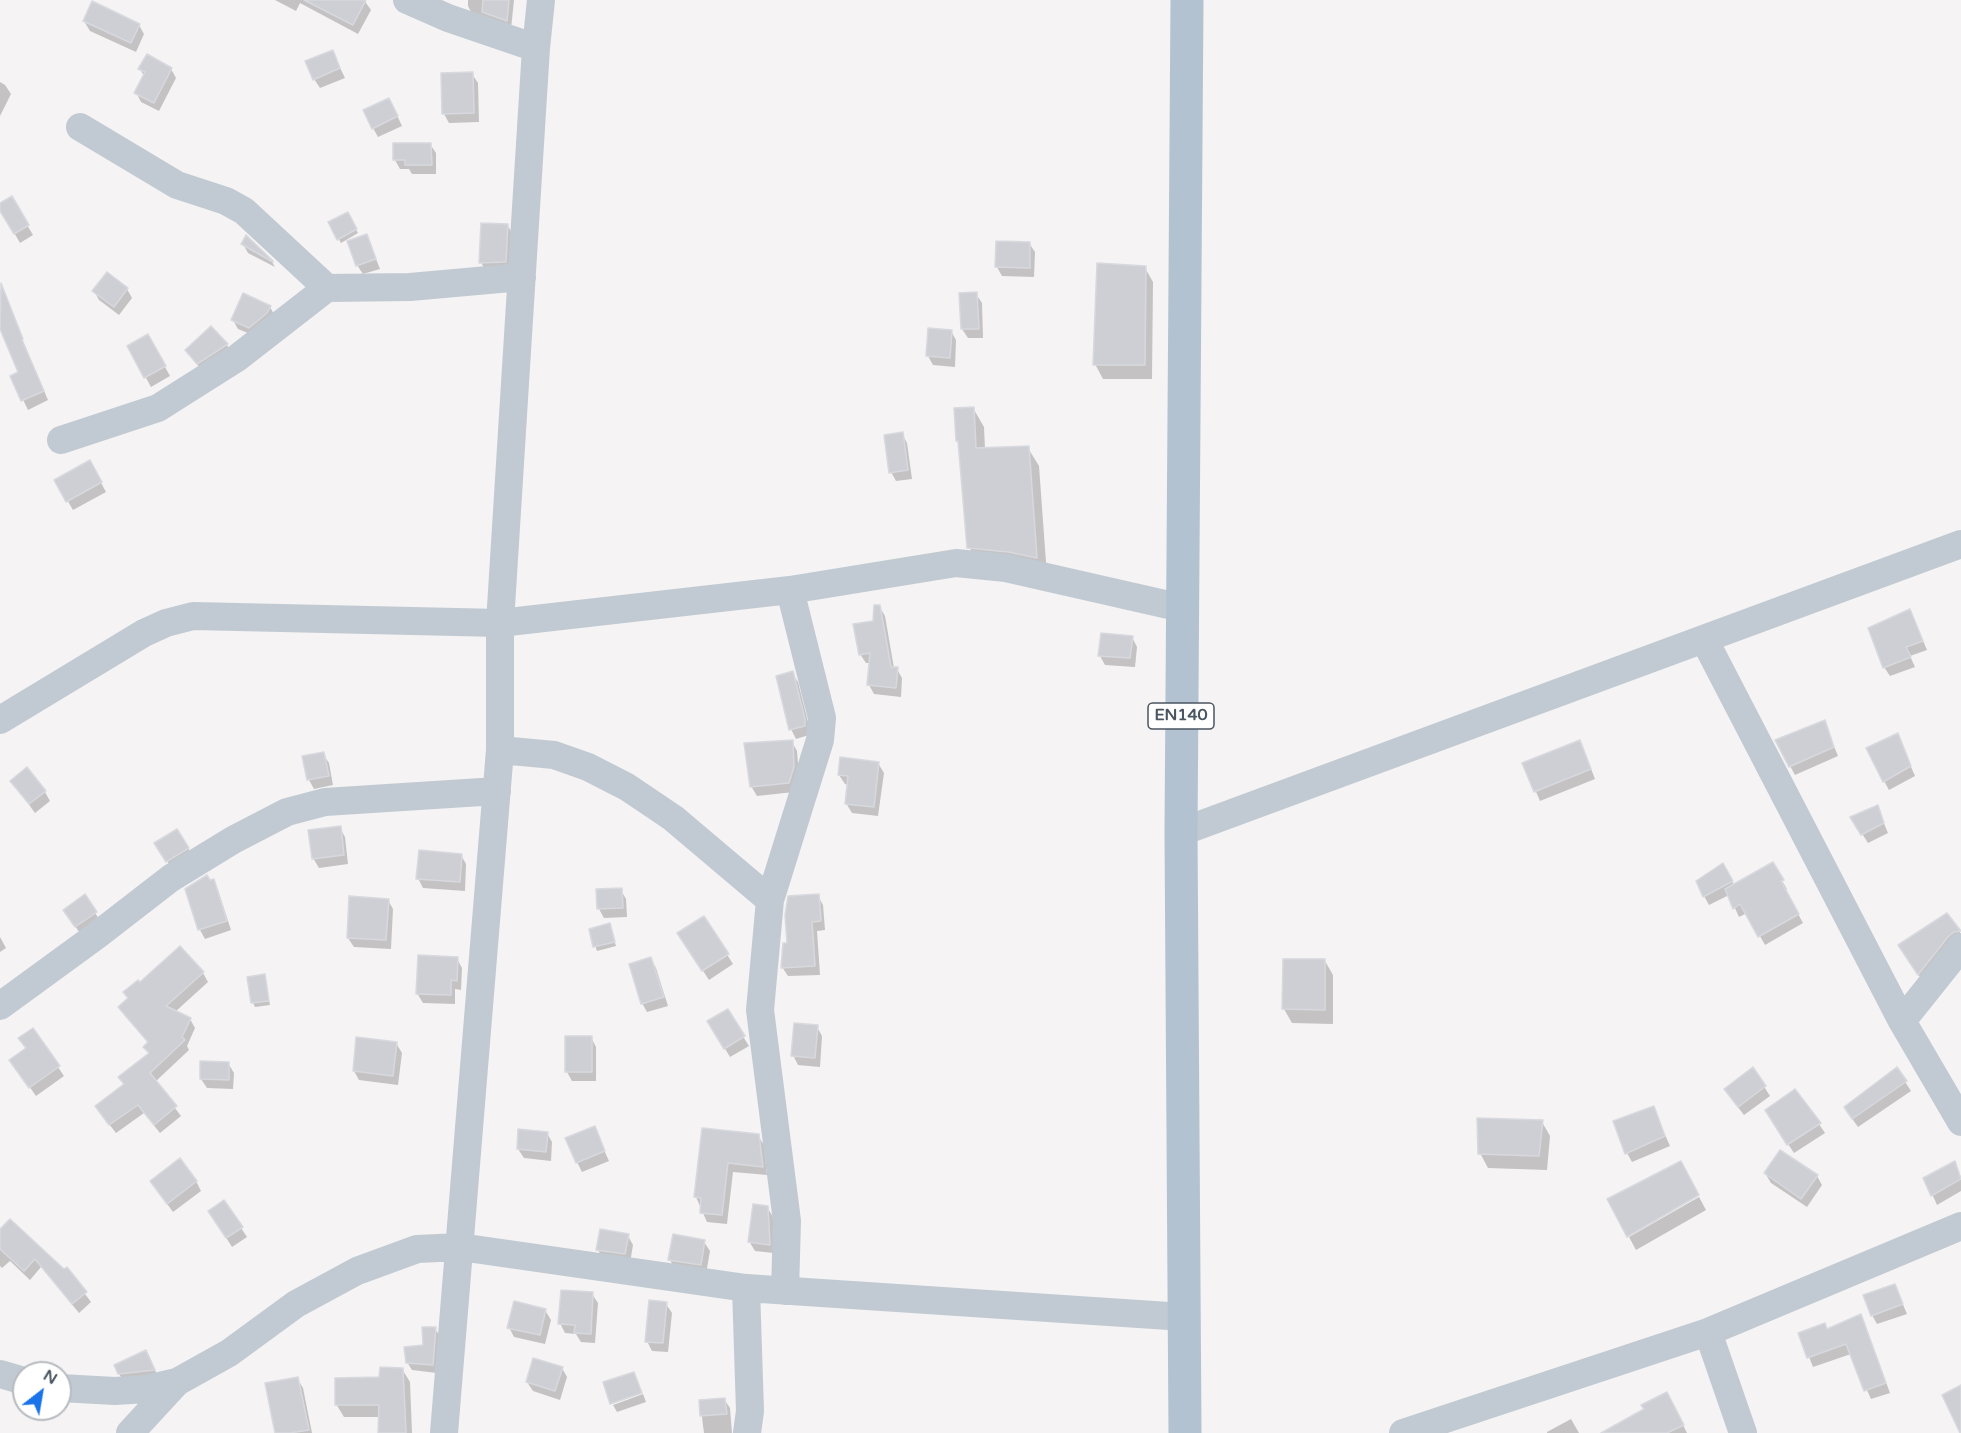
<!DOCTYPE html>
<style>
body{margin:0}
#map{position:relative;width:1961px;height:1433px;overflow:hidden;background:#f5f3f3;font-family:"Varela Round",sans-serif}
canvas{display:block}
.north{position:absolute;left:12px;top:1361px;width:60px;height:60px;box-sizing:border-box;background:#fff;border:2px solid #b7bbc0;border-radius:50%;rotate:31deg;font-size:16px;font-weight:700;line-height:24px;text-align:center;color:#4a5661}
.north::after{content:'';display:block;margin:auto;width:21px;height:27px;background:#1a73e8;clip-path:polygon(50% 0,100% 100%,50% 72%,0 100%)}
</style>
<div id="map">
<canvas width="1961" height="1433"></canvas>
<div class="north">N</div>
</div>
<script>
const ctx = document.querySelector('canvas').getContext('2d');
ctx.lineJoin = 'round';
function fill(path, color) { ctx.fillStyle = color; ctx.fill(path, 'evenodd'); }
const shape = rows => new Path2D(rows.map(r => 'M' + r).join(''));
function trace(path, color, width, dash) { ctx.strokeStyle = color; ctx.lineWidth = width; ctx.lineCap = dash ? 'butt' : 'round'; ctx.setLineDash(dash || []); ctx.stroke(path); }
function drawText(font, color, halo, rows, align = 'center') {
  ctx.font = font + ' "Varela Round",sans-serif'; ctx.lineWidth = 6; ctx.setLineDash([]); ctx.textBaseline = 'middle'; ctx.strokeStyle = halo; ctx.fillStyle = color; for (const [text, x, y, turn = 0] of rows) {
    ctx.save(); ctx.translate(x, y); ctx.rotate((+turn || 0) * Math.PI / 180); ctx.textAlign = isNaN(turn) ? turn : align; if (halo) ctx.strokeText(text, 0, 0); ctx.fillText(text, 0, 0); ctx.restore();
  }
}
fill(shape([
 [275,0,364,0,371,10,358,34,300,3,296,11],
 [468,0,514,0,511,29,473,16,468,6],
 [84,21,139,25,144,34,136,52,90,31],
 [332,51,345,78,320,88,314,79],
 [140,69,171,69,176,78,159,111,141,102,136,92,144,76],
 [472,74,478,83,479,122,449,123,444,114],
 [0,82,5,85,11,94,0,116],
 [394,109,402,126,378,137,373,128],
 [430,144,436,153,436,174,412,174,409,169,400,169,395,160],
 [11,198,33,235,20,243,0,208,0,205],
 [347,214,358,233,341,243,330,223],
 [508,226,513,235,511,271,486,272,481,262],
 [367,236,380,269,363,274,357,265],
 [246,238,272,262,275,267,248,253,243,244],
 [1029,243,1035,252,1034,277,1002,276,997,267],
 [1145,268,1153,282,1152,379,1103,379,1095,364],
 [127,289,132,298,119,315,99,300,94,291],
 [976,294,982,303,983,338,968,338,962,329],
 [270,307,275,316,255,336,238,329,233,320],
 [9,308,48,400,28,410,12,377,20,373,0,325,0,312],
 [211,328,227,345,232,354,203,372,187,351],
 [951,331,956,340,955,367,933,365,928,356],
 [148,336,170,376,151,387,129,347],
 [973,408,984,427,985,449,1028,448,1039,466,1047,576,980,566,969,547,960,446,957,441],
 [902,434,907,443,912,479,896,481,891,472],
 [90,462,106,492,73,510,56,481],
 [879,606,885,616,894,668,897,669,902,678,901,697,874,694,869,685,871,663,866,663,860,654],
 [1910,610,1927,650,1910,656,1915,667,1890,676,1884,667],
 [1132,637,1137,647,1135,667,1105,665,1100,656],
 [792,673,798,682,810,730,809,735,796,739,791,729],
 [1824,722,1838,756,1795,775,1790,766],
 [1897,735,1915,776,1889,790,1884,781],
 [792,742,797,751,799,777,794,792,757,796,751,786],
 [1584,751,1595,779,1540,801,1524,764],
 [323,754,329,763,333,785,314,789,309,780,304,758],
 [878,763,884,773,878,816,852,813,846,803,848,785,845,784,839,775],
 [12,781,45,792,50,801,35,813],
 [1877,807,1888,833,1868,843,1852,818],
 [340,828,345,837,348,864,319,868,313,858],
 [188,848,193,857,173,870,162,853],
 [461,855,466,864,465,891,423,888,418,878],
 [1772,864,1787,889,1785,890,1803,923,1765,945,1747,913,1739,917,1729,895,1709,905,1704,896,1723,865,1734,885],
 [213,881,218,890,231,930,205,939,200,930,186,890],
 [621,890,626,899,627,917,604,918,599,909,598,891],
 [84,896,101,922,82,936,70,919],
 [818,896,823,905,825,930,817,931,820,975,788,976,782,967,789,944],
 [388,900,393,909,391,949,354,947,348,938],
 [1947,915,1961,934,1927,988,1900,946],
 [704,918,733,964,709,980,685,943],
 [609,925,616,946,597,951,590,930],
 [0,937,6,948,0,952],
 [180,948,203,973,208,982,175,1012,190,1019,195,1028,187,1046,189,1050,155,1082,181,1116,160,1133,144,1113,116,1133,102,1115,149,1054,145,1047,149,1043,125,1016,120,1007,140,984],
 [457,959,462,968,461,990,455,989,455,1004,423,1003,417,993],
 [651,959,656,968,668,1006,647,1012,642,1003],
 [1325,961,1333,975,1333,1024,1292,1023,1284,1009],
 [264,976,270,1005,255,1007,253,1003],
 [727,1011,749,1046,730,1057,709,1022],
 [817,1027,822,1036,820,1067,798,1065,793,1055],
 [33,1030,64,1076,36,1096,17,1069,27,1049],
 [566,1037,591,1037,596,1047,596,1081,572,1081,567,1072],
 [396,1043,402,1053,398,1085,359,1080,354,1071],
 [228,1063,234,1073,233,1089,207,1088,201,1079],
 [1753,1069,1770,1096,1744,1115,1731,1098],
 [1897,1069,1911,1091,1858,1127,1851,1117],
 [1653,1108,1670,1146,1632,1162,1627,1153],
 [1772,1120,1819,1124,1825,1133,1794,1153],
 [1542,1122,1550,1136,1547,1170,1488,1168,1480,1153],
 [594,1128,609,1161,582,1172,577,1162],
 [703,1130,758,1136,764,1145,767,1175,733,1172,727,1224,707,1222,696,1197],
 [547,1133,552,1142,551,1161,524,1158,518,1149],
 [1954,1163,1961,1177,1961,1191,1937,1205,1925,1178],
 [1765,1173,1817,1176,1822,1185,1807,1207,1771,1183],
 [196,1181,201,1191,173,1212,151,1182],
 [1699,1197,1706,1210,1636,1250,1629,1237],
 [224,1202,247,1237,232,1247,215,1220],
 [767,1207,773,1217,774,1253,755,1251,749,1241],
 [0,1231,64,1271,67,1270,91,1302,79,1313,41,1267,30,1280,10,1261,2,1268,0,1266],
 [628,1236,633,1245,630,1263,603,1259,598,1250],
 [704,1242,710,1251,706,1274,675,1269,670,1260],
 [1895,1286,1907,1314,1877,1324,1872,1315],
 [592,1294,598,1303,595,1343,581,1342,576,1334,565,1333,560,1323],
 [666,1304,672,1313,668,1352,652,1351,647,1341],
 [545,1310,551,1320,545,1344,514,1337,509,1327],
 [1860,1316,1865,1325,1890,1393,1871,1399,1851,1354,1813,1367,1800,1334,1827,1330],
 [435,1329,440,1336,437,1373,412,1370,407,1362,424,1347],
 [151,1361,159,1379,125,1383,119,1374],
 [562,1368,567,1377,560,1400,533,1391,527,1382],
 [402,1369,410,1382,412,1433,379,1433,380,1417,344,1417,336,1404,381,1378],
 [297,1378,303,1388,312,1433,277,1433],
 [643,1394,646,1402,617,1412,613,1405],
 [724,1399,730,1408,732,1433,704,1433,700,1402],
 [1672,1403,1687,1433,1605,1433],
 [1571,1419,1579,1433,1547,1433,1547,1432]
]), '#0003');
const building = shape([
 [304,0,366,0,353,25,304,0],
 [483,0,509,0,507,21,482,12,483,0],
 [92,1,140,24,131,43,83,21,92,1],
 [333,50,340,68,313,80,305,61,333,50],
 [147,54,172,68,154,103,134,93,145,72,138,69,147,54],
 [473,72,474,113,442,114,441,73,473,72],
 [389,98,398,116,372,129,363,110,389,98],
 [393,143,431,143,432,165,405,165,405,160,393,160,393,143],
 [12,196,29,225,14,234,0,211,0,203,12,196],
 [348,212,357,229,337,240,328,222,348,212],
 [481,223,508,224,506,262,479,263,481,223],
 [367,234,376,259,356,266,347,241,367,234],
 [246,235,273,261,273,262,241,244,246,235],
 [996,241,1030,242,1030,268,995,267,996,241],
 [1097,263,1146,266,1145,365,1093,365,1097,263],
 [107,272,128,288,114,307,92,291,107,272],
 [1,283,23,339,22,340,44,391,21,401,10,376,18,372,0,329,1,283],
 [977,292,979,329,961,329,959,293,977,292],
 [243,293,271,306,267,313,249,328,231,320,243,293],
 [211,326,228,344,197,364,185,350,211,326],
 [928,328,952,330,950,358,926,356,928,328],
 [148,334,166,366,144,378,127,346,148,334],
 [974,407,976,448,1029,446,1037,558,1008,552,967,548,958,441,956,441,954,408,974,407],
 [903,432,908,470,889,473,884,435,903,432],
 [90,460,102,482,66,502,54,480,90,460],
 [874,605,880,605,891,667,898,667,896,688,867,685,870,653,859,655,853,624,873,621,874,605],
 [1910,609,1923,641,1906,647,1911,657,1883,668,1868,628,1910,609],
 [1101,633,1133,636,1130,658,1098,656,1101,633],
 [793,671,805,719,805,726,789,730,776,676,793,671],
 [1825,720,1834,747,1789,767,1775,740,1825,720],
 [1898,733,1911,766,1883,782,1866,748,1898,733],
 [793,740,794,767,789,783,750,787,744,743,793,740],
 [1580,740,1591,769,1534,792,1522,763,1580,740],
 [324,752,329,776,307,780,302,756,324,752],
 [840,757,879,762,874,807,845,804,848,776,838,775,840,757],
 [27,767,46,791,29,804,10,781,27,767],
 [1878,805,1884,823,1861,835,1850,817,1878,805],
 [341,826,344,855,312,859,308,830,341,826],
 [177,829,189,848,166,862,154,843,177,829],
 [419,850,462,854,460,882,416,879,419,850],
 [1773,862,1784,880,1781,881,1799,914,1758,937,1740,904,1733,909,1725,889,1773,862],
 [1723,863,1733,881,1703,897,1696,881,1723,863],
 [207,875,210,880,214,879,227,921,198,930,185,889,207,875],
 [622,888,623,908,597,909,596,889,622,888],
 [85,894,97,912,75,927,63,910,85,894],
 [819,894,821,921,812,922,815,966,781,968,783,943,787,943,785,915,788,896,819,894],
 [349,896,389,899,386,940,347,938,349,896],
 [1947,913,1961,931,1954,932,1948,937,1918,975,1898,945,1947,913],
 [704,916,729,954,702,971,677,933,704,916],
 [610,923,615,942,593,947,589,929,610,923],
 [180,946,204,972,166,1006,191,1018,182,1037,185,1040,150,1073,177,1106,154,1125,138,1105,109,1125,95,1106,124,1084,118,1077,149,1053,143,1047,148,1042,118,1007,128,998,123,992,138,980,140,982,180,946],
 [418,955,458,957,457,981,451,980,451,995,416,994,418,955],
 [651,957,664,997,641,1004,629,964,651,957],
 [1283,959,1325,959,1325,1010,1282,1009,1283,959],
 [265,974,269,1001,251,1003,247,977,265,974],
 [728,1009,745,1036,724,1049,707,1021,728,1009],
 [794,1023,818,1025,815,1058,791,1056,794,1023],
 [33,1028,60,1066,29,1088,9,1060,26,1048,18,1038,33,1028],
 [565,1036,592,1036,592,1072,565,1072,565,1036],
 [356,1037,397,1042,393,1076,353,1071,356,1037],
 [200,1061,229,1062,229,1080,200,1079,200,1061],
 [1753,1067,1766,1086,1738,1107,1724,1089,1753,1067],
 [1897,1067,1907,1081,1852,1119,1844,1107,1897,1067],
 [1795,1089,1821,1123,1787,1145,1765,1110,1795,1089],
 [1654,1106,1665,1136,1625,1154,1613,1121,1654,1106],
 [1477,1118,1543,1120,1539,1156,1478,1154,1477,1118],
 [595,1126,605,1151,576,1163,565,1138,595,1126],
 [702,1128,759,1134,763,1167,728,1163,722,1215,700,1213,701,1198,694,1197,702,1128],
 [518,1129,548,1132,546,1152,517,1149,518,1129],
 [1780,1150,1818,1175,1801,1199,1764,1173,1780,1150],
 [180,1158,197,1181,167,1204,150,1181,180,1158],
 [1681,1161,1699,1195,1627,1237,1607,1199,1681,1161],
 [1955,1161,1961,1179,1931,1196,1923,1178,1955,1161],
 [224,1200,243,1227,226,1238,208,1211,224,1200],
 [753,1204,768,1206,770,1245,748,1242,753,1204],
 [10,1219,64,1269,67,1267,87,1292,72,1304,35,1259,24,1271,0,1249,0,1229,10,1219],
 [600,1229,629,1234,625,1254,596,1250,600,1229],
 [673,1234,705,1240,701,1265,668,1260,673,1234],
 [1895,1284,1903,1304,1871,1316,1863,1295,1895,1284],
 [561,1290,593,1292,591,1334,574,1333,575,1325,558,1324,561,1290],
 [649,1300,667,1302,663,1343,645,1342,649,1300],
 [514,1301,546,1309,540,1335,507,1328,514,1301],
 [1861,1314,1886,1383,1864,1391,1846,1344,1807,1358,1798,1333,1825,1323,1827,1329,1861,1314],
 [422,1327,436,1327,433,1365,406,1363,404,1347,423,1345,422,1327],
 [146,1350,155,1370,118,1374,114,1365,146,1350],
 [533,1358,563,1367,555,1391,526,1382,533,1358],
 [380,1367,403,1368,406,1433,378,1433,379,1405,335,1405,335,1378,379,1377,380,1367],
 [634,1372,642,1393,610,1404,603,1382,634,1372],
 [298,1377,309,1430,290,1433,275,1433,265,1383,298,1377],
 [1961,1385,1961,1433,1960,1433,1942,1395,1961,1385],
 [1667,1392,1684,1425,1667,1433,1601,1433,1644,1409,1641,1405,1667,1392],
 [725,1398,727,1414,700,1416,699,1400,725,1398]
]);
fill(building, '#cdcfd5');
trace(building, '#d7d9de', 1.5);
trace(shape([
 [407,0,448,18,536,48],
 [80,127,177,185,226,201,244,211,327,288,410,287,522,277],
 [61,440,158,408,237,358,327,288],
 [1704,639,1902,1021,1961,1122],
 [0,720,144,633,166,623,193,616,500,623,790,590,956,563,1006,568,1182,608],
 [500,750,554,755,588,767,627,787,673,818,770,900],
 [1181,832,1961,544],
 [0,1006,96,936,171,878,233,840,287,812,325,802,497,791],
 [1902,1021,1961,947],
 [746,1288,750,1411,747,1433],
 [785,1291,787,1221,760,1010,770,900,820,740,822,718,790,590],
 [1708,1332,1743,1433],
 [0,1374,24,1381],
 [60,1388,115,1391,147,1389,177,1382,229,1353,296,1304,357,1271,417,1249,460,1247,746,1288,1184,1317],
 [130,1433,177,1382],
 [444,1433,500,750,500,623,536,48,541,0],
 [1403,1433,1708,1332,1961,1226]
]), '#c1cad2', 28);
trace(shape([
 [1185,1433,1181,832,1187,0]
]), '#b3c2d1', 33);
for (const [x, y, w] of [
 [1181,716,66]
]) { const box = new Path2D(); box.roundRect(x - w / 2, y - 13, w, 26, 4.5); ctx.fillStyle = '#fff'; ctx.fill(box); trace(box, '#4a5661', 1.5); }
drawText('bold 16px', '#4a5661', null, [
 ["EN140",1181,716]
]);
</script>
